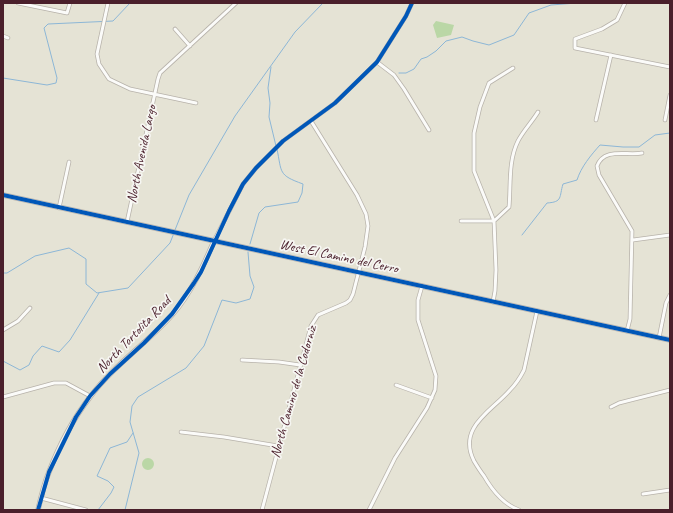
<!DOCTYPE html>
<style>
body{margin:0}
#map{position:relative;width:673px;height:513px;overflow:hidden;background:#e5e3d5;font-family:Caveat,sans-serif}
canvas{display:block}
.frame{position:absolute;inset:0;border:4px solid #4a1f2b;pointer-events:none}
</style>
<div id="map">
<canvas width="673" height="513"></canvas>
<div class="frame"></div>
</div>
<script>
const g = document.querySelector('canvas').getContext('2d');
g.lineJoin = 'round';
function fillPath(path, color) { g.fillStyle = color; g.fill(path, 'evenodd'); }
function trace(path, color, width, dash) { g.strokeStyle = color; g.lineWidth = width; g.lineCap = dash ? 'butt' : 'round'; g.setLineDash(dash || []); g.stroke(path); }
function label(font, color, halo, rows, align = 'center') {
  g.font = font + ' Caveat,sans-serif'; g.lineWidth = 3.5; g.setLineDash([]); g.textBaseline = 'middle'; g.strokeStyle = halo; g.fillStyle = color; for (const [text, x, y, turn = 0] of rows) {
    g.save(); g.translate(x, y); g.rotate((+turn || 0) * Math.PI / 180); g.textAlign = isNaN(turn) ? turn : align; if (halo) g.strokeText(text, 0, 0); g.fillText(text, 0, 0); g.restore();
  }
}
fillPath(new Path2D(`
 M436 21 454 25 451 35 437 38 433 25Z
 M142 464a6 6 0 1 1 12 0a6 6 0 1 1-12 0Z`), '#bad7a6');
trace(new Path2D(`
 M271 67 268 88 270 103 269 117 276 146
 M399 73H406L414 69 421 59 427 57 436 51 446 41 462 37 473 41 489 45 514 35 529 13 551 5 577 3
 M3 78 47 85 56 83 57 78 44 28 48 24 113 21 130 3
 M175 230 189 195 235 116 295 32 323 3
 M522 235 547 203C563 202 559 197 563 184L577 180C581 167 591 155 600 145L623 147H639L655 135 670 133
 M250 244 259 213 265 207 298 202 302 193 303 184C278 175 282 173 277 149
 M3 273H7L35 256 69 248 86 259V284L97 293 128 288 170 243 174 233
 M3 361 20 370 29 365 33 356 42 346 59 352 70 340 99 293
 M98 510 111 493 114 487 108 481 97 476 110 448 127 442 133 433
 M125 510 139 453 130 422 132 406 138 397 186 368 204 346 222 300 236 303 250 299 254 287 250 276 248 252`), '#8cb6d6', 1);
const street = new Path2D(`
 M18 3 67 13 70 3
 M108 3 97 54 99 64 109 79 130 89 196 103
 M625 3 617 20 602 29 575 39V48L670 67
 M175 29 190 46
 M3 36 8 38
 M377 62 394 75 404 89 429 130
 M596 120 611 55
 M665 120 670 95
 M59 208 69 162
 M461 221H494L509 207C511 185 508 161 518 141 523 131 532 122 538 112
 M127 222 158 79 160 73 236 3
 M633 240 670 235
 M214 241 243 184 256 168 283 141 335 103 377 62 406 16 412 3
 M493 302 495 291 496 270 494 221 474 171V133L480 107 489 83 513 68
 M3 330 18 321 30 308
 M627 331 630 319 632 231 599 175 597 166C604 147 627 156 642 153
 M659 338 666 303 670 295
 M242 360 279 362 300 365
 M396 385 432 398
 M3 397 54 383H66L90 396
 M611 407 619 403 670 390
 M181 432 224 437 278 446
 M643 494 670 490
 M41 498 86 510
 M262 510 311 326 318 315 346 303 350 300 353 294 365 247 368 226 366 214 357 195 311 121
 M369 510 395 458 427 408 435 390 436 376 418 320V300L422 286
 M519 510C503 504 492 490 484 476 480 471 477 466 474 461 457 427 492 411 510 390 516 384 520 378 524 370L537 311`);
const secondary = new Path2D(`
 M3 195 670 340
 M38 510C41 497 44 484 49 472 59 446 73 419 90 397 113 366 146 344 172 315 191 293 203 267 214 241`);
trace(street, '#b7b2aa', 4.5);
trace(secondary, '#b7b2aa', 5.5);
trace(street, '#fbfbf9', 3);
trace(secondary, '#f4f1eb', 4);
trace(new Path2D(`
 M3 195 670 340
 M38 510 49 472 76 417 90 396 110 374 144 343 172 314 194 283 201 272 229 211 243 184 256 168 283 141 335 103 377 62 406 16 412 3`), '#0057b8', 4);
label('14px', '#4a1f2b', '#f6f6f2', [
 ["North Avenida Largo",142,154,-78],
 ["West El Camino del Cerro",339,257,12],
 ["North Tortolita Road",134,335,-46],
 ["North Camino de la Codorniz",294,392,-74]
]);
</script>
